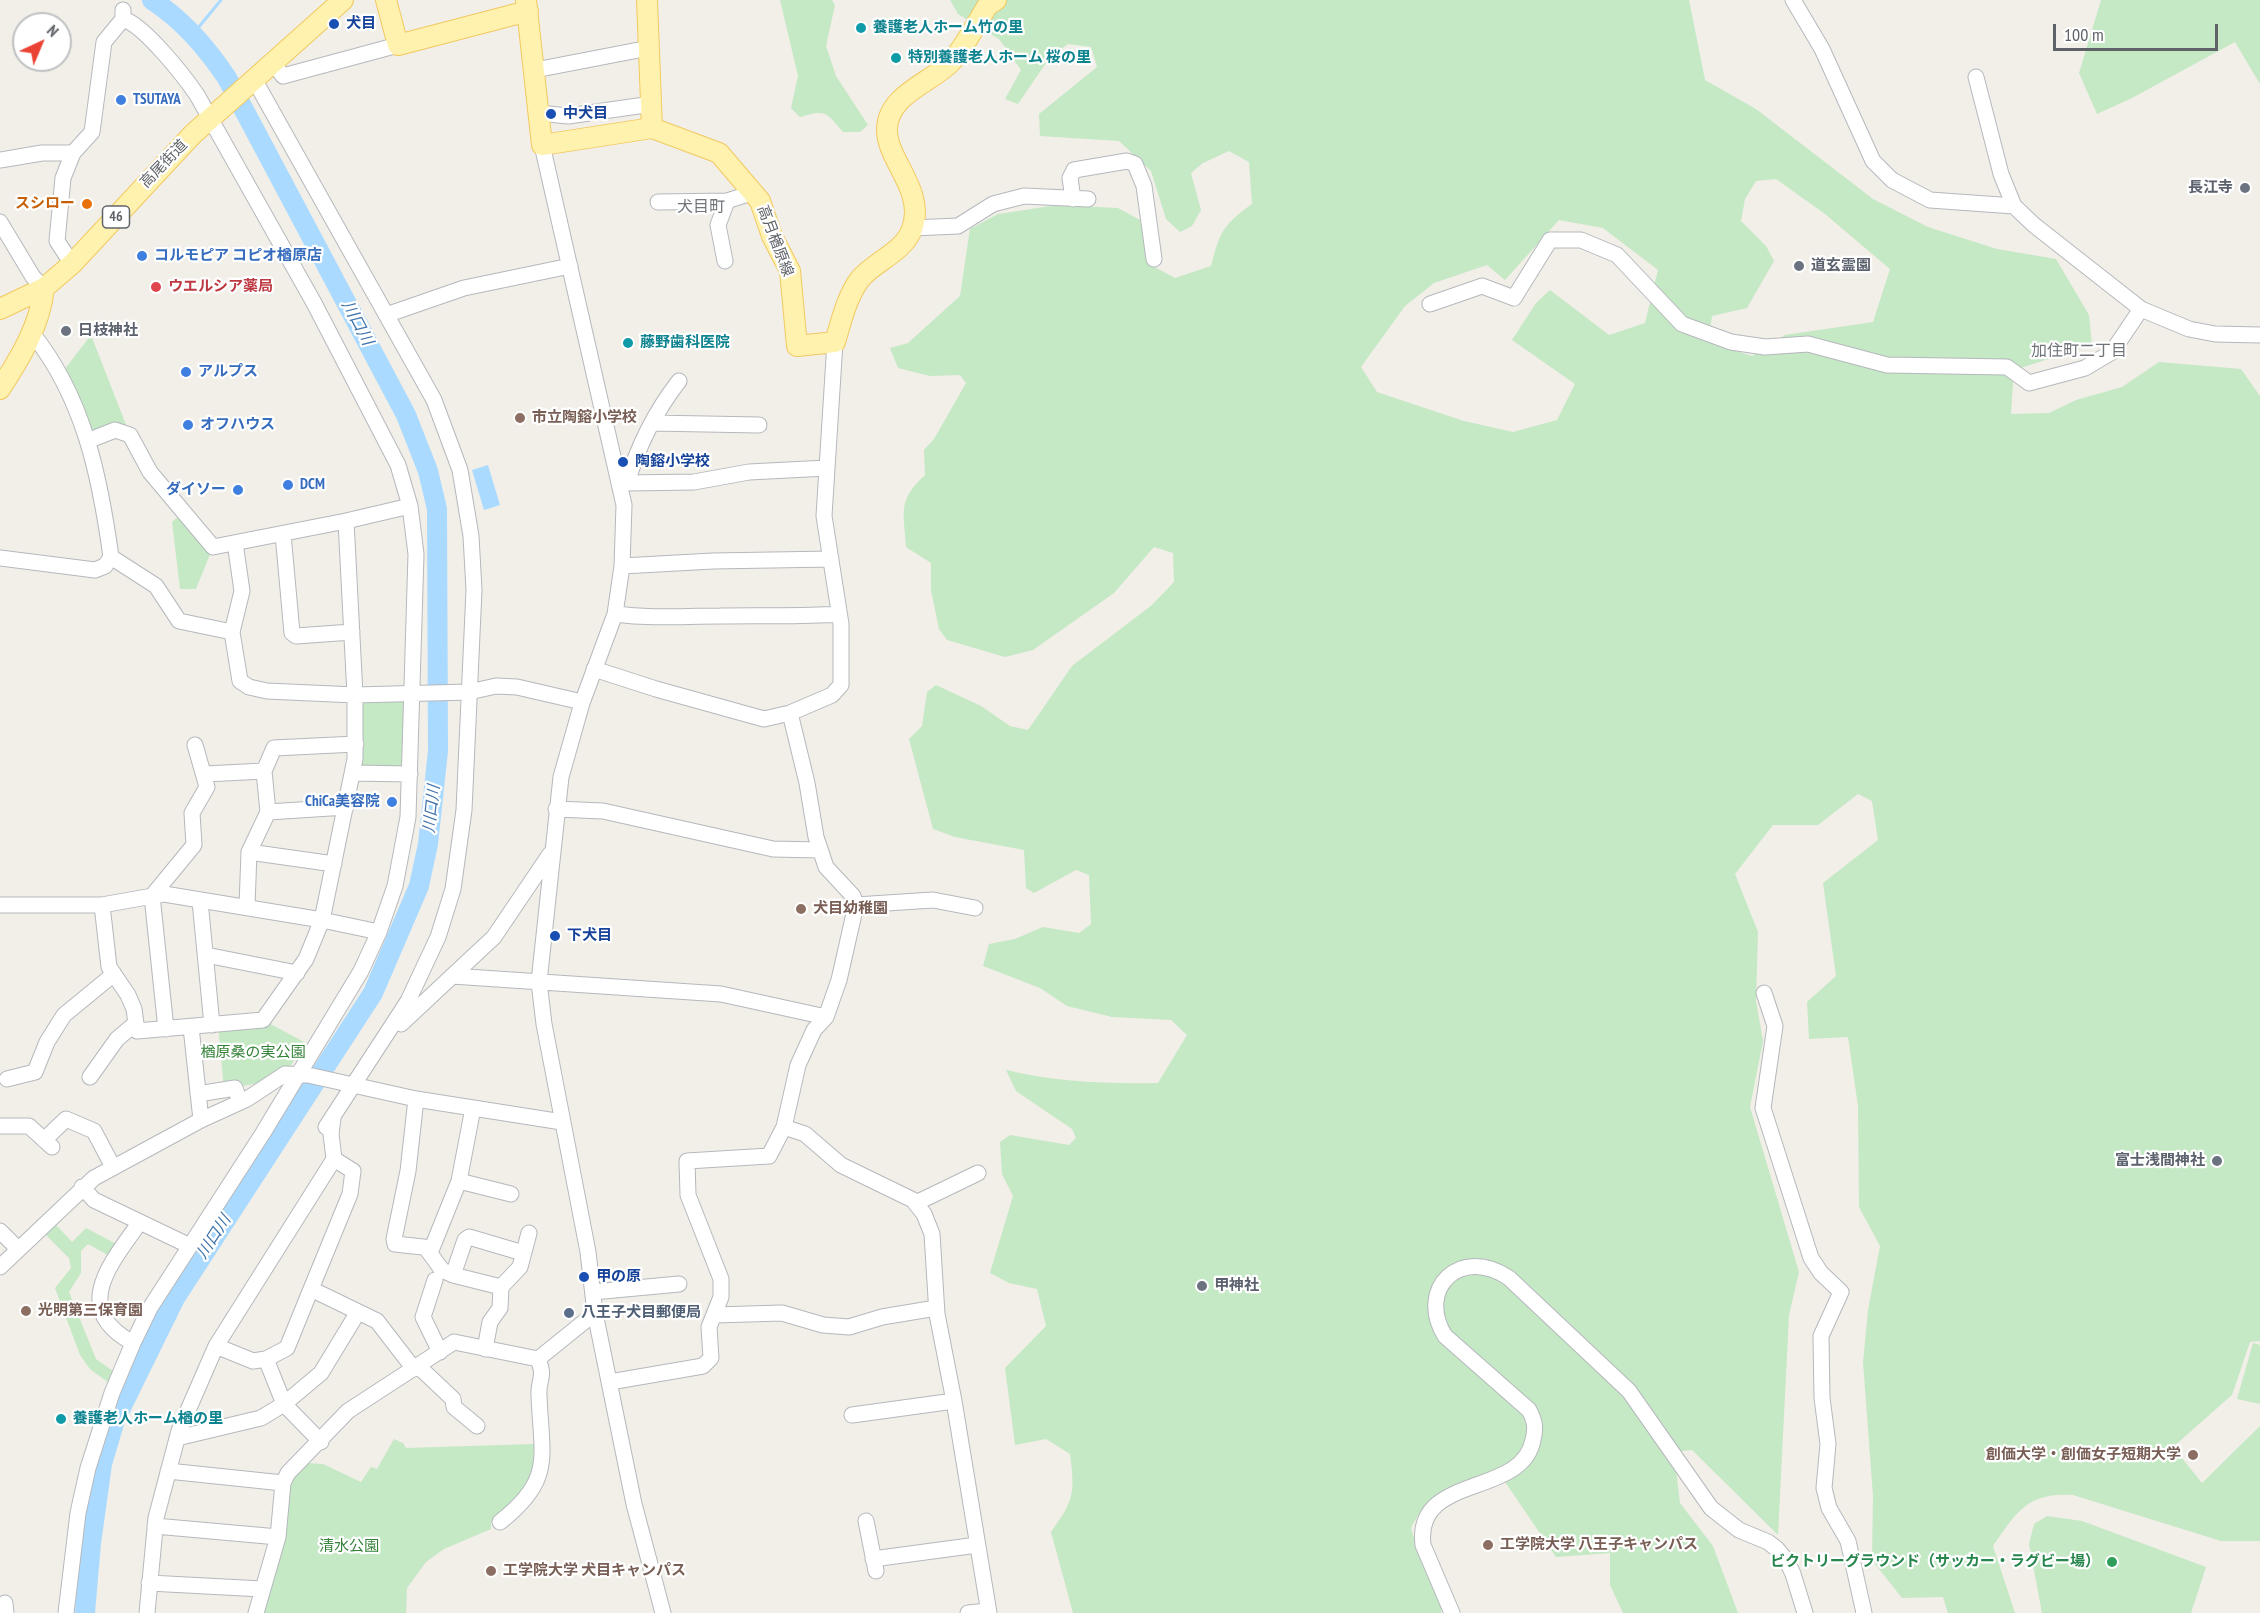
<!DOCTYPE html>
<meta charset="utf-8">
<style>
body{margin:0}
#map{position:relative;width:2260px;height:1613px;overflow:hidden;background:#f1efe8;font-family:"PT Sans Narrow",sans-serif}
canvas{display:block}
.north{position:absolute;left:12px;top:12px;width:60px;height:60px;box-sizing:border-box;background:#fff;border:2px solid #bfc1c3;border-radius:50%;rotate:44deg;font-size:16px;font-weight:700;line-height:24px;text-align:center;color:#5f6368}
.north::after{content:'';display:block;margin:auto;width:21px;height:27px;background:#ea4335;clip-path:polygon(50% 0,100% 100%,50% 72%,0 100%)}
.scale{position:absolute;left:2053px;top:24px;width:165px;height:27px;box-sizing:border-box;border:3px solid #5f6368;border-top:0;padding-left:8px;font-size:18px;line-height:21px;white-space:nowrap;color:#5f6368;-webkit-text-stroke:4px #fff;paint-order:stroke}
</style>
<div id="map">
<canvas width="2260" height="1613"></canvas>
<div class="north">N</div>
<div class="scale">100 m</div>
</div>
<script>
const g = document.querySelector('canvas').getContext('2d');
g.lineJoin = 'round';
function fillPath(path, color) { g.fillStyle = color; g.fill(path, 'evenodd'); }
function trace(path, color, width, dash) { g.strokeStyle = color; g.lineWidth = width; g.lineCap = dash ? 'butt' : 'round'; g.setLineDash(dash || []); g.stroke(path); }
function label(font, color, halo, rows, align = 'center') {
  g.font = font + ' "PT Sans Narrow","Noto Sans JP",sans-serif'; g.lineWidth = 4.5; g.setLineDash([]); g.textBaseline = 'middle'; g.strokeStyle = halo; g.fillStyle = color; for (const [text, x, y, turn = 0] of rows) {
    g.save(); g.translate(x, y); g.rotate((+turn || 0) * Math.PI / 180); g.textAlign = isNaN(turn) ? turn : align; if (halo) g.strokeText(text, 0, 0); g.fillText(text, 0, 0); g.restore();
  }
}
fillPath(new Path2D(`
 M780 0H832L835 5 826 46 836 76 868 125 860 132H843C826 112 826 109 800 117L791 108 798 76Z
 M950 0H1689L1705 80 1756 109 1873 199 1928 227 1997 249 2056 259 2089 315 2092 345 2014 370 2011 414 2049 413 2076 400 2122 387 2159 362 2241 369 2260 396V1341L2250 1342 2232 1395 2173 1447 2202 1483 2260 1426V1541H2221L2073 1495C2028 1492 2017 1511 1993 1546L2015 1613H1948L1943 1597 1902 1598 1872 1560 1873 1496 1863 1362 1868 1310 1880 1246 1859 1207 1858 1106 1848 1037 1809 1039 1807 1002 1836 976 1823 883 1878 840 1872 801 1858 794 1818 825H1773L1735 874 1758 932 1756 1001 1763 1041 1750 1107 1799 1272 1789 1315 1778 1535 1692 1450 1674 1452 1680 1503 1713 1546 1738 1613H1623L1610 1585V1553L1556 1557 1497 1470C1456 1484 1432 1486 1411 1528L1421 1562 1442 1602 1441 1613H1073L1051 1532C1074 1500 1075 1494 1070 1454L1046 1439 1015 1445 1005 1368 1046 1326 1037 1289 1009 1283 990 1273 1013 1196 1002 1174 1000 1142 1010 1135 1069 1145 1076 1138 1072 1129 1016 1091 1006 1070C1057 1082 1106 1084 1158 1083L1187 1035 1171 1020 1112 1017 1067 1006 1040 988 983 966 989 944 1015 939 1043 927 1079 933 1091 924 1089 875 1076 870 1034 893 1026 888 1024 850 955 837 933 829 909 739 922 726 927 692 936 685 981 706 1010 726 1028 730 1072 666 1152 605 1174 582 1173 553 1154 547 1114 593 1033 650 1005 657 947 640 939 629 931 590V563L906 547C904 511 897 501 925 475L924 450 934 439 966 383 960 375 930 376 898 368 890 348 908 343 960 296 970 229 998 214 1057 205 1118 208 1140 220 1149 264 1175 278 1211 266C1220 231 1223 225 1252 204L1249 162 1229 151 1203 163 1191 173 1201 210 1192 226 1180 232 1166 219 1151 171 1119 141 1040 136 1039 114 1097 67 1091 47 1068 44 1050 57 1018 104 1005 99 1021 70 999 39 958 14ZM1776 179 1825 214 1890 269 1873 322 1785 335 1752 356 1708 342 1712 316 1747 308 1774 261 1766 246 1741 221 1745 199 1756 181ZM1559 220 1603 228 1658 270 1645 323 1609 335 1550 290 1536 303 1512 340 1575 384 1557 420 1513 432 1464 421 1377 392 1361 367 1405 306 1434 283 1487 265 1505 280Z
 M2101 0H2260V84L2235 42 2132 98 2097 114 2079 73Z
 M91 335 130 435 90 440 61 374Z
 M184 512 213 547 196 589H180L172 522Z
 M404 694 403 773H353L355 695Z
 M263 1020 306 1043 285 1074 273 1081 224 1089 218 1025Z
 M55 1224 72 1242 86 1228 122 1247 115 1259 88 1244 81 1251V1273L69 1292 96 1359 113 1371 109 1383 90 1369 80 1355 55 1288 71 1268 69 1258 45 1234Z
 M2253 1343 2260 1345V1404L2237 1399Z
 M394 1439 403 1443 406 1448 534 1444C535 1480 524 1504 491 1522V1529L444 1549 426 1562 407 1588 406 1613H261L286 1496 294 1475 306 1463 323 1464 361 1482 371 1467 377 1469Z
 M2047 1516 2082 1521 2206 1567 2191 1613H2042L2029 1544 2034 1524Z`), '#c5e8c5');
fillPath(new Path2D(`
 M488 465 500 505 484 510 472 470Z`), '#aadaff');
trace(new Path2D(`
 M193 34 221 0`), '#aadaff', 3);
trace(new Path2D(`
 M85 1613 91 1543 102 1464 115 1420 175 1298 373 993 419 886 428 844 438 751 437 509 428 471 406 415 227 78C207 48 183 20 152 0`), '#aadaff', 20);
const minor = new Path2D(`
 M1793 0 1822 49 1873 161 1892 180 1930 200 2014 206
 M273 63 283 76 398 45
 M535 70 649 48
 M1976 77 2001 174 2014 206 2034 225 2141 309 2189 329 2215 334 2260 335
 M259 88 434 400 460 470 471 536 474 590 464 810 453 889 438 937 408 1001 326 1127
 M539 113 568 116 652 104
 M542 145 624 505 622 566 615 614 582 703 561 777 539 982 544 1024 588 1252 595 1313 634 1504 663 1613
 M0 160 42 153H73
 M1073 199 1070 178 1074 170 1127 161 1135 164 1144 186 1154 259
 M658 202 727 201 751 193
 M0 222 33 277 44 288
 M912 228 958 226 993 204 1024 196 1088 199
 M725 261 718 225 727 201
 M72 264 57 241 63 178 73 153 92 132 104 42 123 19V10
 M1430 304 1482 286 1514 298 1550 240H1581L1617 255 1682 324 1731 342 1765 347 1808 344 1887 365 2007 367 2029 383 2085 368 2112 352 2141 309
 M386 315 464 288 570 266
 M32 333C84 398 100 477 111 557L156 586 179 621 232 632 240 681 249 687 267 691 355 695 469 692 496 686 517 687 582 702
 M652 423 759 425
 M90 440 115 430 130 435 150 472 213 547 346 521
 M627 483 694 482 749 472 827 468
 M621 484 627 483C638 446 655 412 679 381
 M283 534 292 633 296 636 352 632
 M0 558 95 570 105 566 111 557
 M622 566 713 561 831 559
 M615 614C653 619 682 616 720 616 760 615 799 617 839 614
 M232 632 242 591 235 543
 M594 669 656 689 764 719 790 713 832 695 841 685V624L824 516 835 342
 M353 773 410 774
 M205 774 264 771
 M556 809 603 811 773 849 820 850
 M268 812 346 807
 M249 852 334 864
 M200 901 212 1025
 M0 905H102L164 894 322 920 379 932
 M102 905 109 967 128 995 134 1009 137 1031 263 1020 306 959 322 920 355 759V695L346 521 410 506
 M856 905 933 900 975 908
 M247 906 249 852 268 812 264 771 274 748 356 744
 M206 955 297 973
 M452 976 721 994 826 1017
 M1764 993 1775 1026 1763 1108 1811 1258 1821 1273 1841 1292 1821 1336 1822 1398 1828 1444 1824 1488 1829 1508 1848 1541 1864 1613
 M401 1024 494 937 550 854
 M191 1027 201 1120
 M166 1029 152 896 194 845 192 813 207 787 195 745
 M90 1077 117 1039 136 1023
 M7 1079 35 1072 47 1042 64 1015 114 974
 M198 1094 235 1088 240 1102
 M416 1099 408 1171 394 1239 395 1244 432 1248 459 1181 473 1108
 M0 1126H29L52 1147
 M784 1127 805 1134 841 1165 913 1200 924 1214 932 1234 937 1314 954 1401 989 1613
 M44 1140 66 1119 94 1131 113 1167
 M334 1159 353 1171 350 1194 311 1289 377 1321 414 1369
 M459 1181 511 1194
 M82 1187 94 1200 190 1246
 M916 1203 978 1173
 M0 1231 18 1249
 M426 1248 442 1270 453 1275
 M0 1267 94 1178 201 1120 247 1099 285 1074 308 1075 416 1099 562 1122
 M435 1280 423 1317 440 1352
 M501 1287 453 1275 465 1240 469 1237 523 1253
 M311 1289 287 1348 266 1359 284 1404 321 1442
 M593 1292 679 1284
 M715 1315 782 1313 823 1325 849 1327 882 1317 936 1308
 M133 1343C70 1309 111 1263 140 1222
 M216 1346 253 1361 266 1359
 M485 1349 490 1322 500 1308 501 1287 520 1267 529 1233
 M418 1366 453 1399 454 1407 477 1426
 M610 1382 703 1366 711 1358 709 1327 721 1297V1279L688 1195 687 1161 769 1156 784 1127 798 1065 814 1030 826 1017 839 980 856 905 853 896 826 867 816 837 807 783 790 713
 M852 1415 954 1401
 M177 1438 261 1418 284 1404 321 1373 358 1312
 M168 1471 283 1483
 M866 1521 876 1571
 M500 1522C555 1479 541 1456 539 1395 538 1378 546 1379 538 1359
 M155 1526 278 1537
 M873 1559 977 1545
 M149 1583 262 1589
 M5 1603 6 1613
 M66 1613 78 1513 88 1468 112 1393 133 1343 150 1308 263 1133 361 971 379 932 395 886 408 817 416 554 410 506 398 465 314 303 197 95C184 76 144 25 123 19
 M147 1613 156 1518 179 1431 216 1346 334 1159 331 1134 333 1118
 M256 1613 278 1537 283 1483 288 1473 348 1411 454 1342 538 1359 595 1313
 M968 1613 988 1611
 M1452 1613 1423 1545C1414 1473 1522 1498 1533 1440 1536 1428 1535 1421 1529 1410L1445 1336C1416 1289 1460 1245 1509 1278L1629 1391 1711 1508 1739 1530 1768 1542 1777 1549 1787 1561 1793 1574 1805 1613`);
const major = new Path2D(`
 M386 0 398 45 528 11
 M526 0 542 145 652 128 719 153 760 201 772 236 790 271 797 346 835 342C841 322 847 296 860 279 875 261 904 252 912 229 926 190 886 160 887 129 888 94 931 83 951 62 966 45 976 24 988 5L996 0
 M647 0 652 128
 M0 309 44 288 72 264 193 134 343 0
 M0 389C20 358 40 326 44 288`);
trace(minor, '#b5b8bc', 17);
trace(major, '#f2c960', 22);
trace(minor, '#fff', 15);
trace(major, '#fff2af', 20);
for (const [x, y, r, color] of [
 [334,24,6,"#1a4fb4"],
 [861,28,6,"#0f9aa8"],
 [896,58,6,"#0f9aa8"],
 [121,100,6,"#3f7fe0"],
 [551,114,6,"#1a4fb4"],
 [2245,188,6,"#6b7280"],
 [87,204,6,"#e8710a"],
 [142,256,6,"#3f7fe0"],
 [1799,266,6,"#6b7280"],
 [156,287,6,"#e0444e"],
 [66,331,6,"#6b7280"],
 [628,343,6,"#0f9aa8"],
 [186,372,6,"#3f7fe0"],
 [520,418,6,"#8d6e63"],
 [188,425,6,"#3f7fe0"],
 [623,462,6,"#1a4fb4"],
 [288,485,6,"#3f7fe0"],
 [238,490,6,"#3f7fe0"],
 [392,802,6,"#3f7fe0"],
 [801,909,6,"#8d6e63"],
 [555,936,6,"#1a4fb4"],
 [2217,1161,6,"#6b7280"],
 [584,1277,6,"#1a4fb4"],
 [1202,1286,6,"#6b7280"],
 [26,1311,6,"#8d6e63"],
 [569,1313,6,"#5c6f8a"],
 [61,1419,6,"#0f9aa8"],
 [2193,1455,6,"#8d6e63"],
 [1488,1545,6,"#8d6e63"],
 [2112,1562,6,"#2e9e5b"],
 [491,1571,6,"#8d6e63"]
]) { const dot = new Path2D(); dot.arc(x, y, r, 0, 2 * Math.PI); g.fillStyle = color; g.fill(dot); trace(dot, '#fff', 2); }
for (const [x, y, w] of [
 [116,217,27]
]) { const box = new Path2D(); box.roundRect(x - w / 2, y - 11, w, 22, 4.5); g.fillStyle = '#fff'; g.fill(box); trace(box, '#5f6368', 1.5); }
label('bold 14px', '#5f6368', null, [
 ["46",116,217]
]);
label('bold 15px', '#164399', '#fff', [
 ["犬目",346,24],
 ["中犬目",563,114],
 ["陶鎔小学校",635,462],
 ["下犬目",567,936],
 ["甲の原",596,1277]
], 'left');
label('bold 15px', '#0d838f', '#fff', [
 ["養護老人ホーム竹の里",873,28],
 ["特別養護老人ホーム 桜の里",908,58],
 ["藤野歯科医院",640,343],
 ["養護老人ホーム楢の里",73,1419]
], 'left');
label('bold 15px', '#366cbe', '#fff', [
 ["TSUTAYA",133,100],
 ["コルモピア コピオ楢原店",154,256],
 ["アルプス",198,372],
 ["オフハウス",200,425],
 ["DCM",300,485],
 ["ダイソー",226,490,"right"],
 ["ChiCa美容院",380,802,"right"]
], 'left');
label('15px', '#5f6368', '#fff', [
 ["高尾街道",164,164,-46],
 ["高月楢原線",775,241,69]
]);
label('bold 15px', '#5b616d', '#fff', [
 ["長江寺",2233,188,"right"],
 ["道玄霊園",1811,266],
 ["日枝神社",78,331],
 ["富士浅間神社",2205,1161,"right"],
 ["甲神社",1214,1286]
], 'left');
label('bold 15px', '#c56008', '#fff', [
 ["スシロー",75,204]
], 'right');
label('bold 15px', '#be3a42', '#fff', [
 ["ウエルシア薬局",168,287]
], 'left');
label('bold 15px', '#785e54', '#fff', [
 ["市立陶鎔小学校",532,418],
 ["犬目幼稚園",813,909],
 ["光明第三保育園",38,1311],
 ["創価大学・創価女子短期大学",2181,1455,"right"],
 ["工学院大学 八王子キャンパス",1500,1545],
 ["工学院大学 犬目キャンパス",503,1571]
], 'left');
label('15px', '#348238', '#fff', [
 ["楢原桑の実公園",253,1053],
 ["清水公園",349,1547]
]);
label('bold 15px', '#4e5e75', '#fff', [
 ["八王子犬目郵便局",581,1313]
], 'left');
label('bold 15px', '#27864d', '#fff', [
 ["ビクトリーグラウンド（サッカー・ラグビー場）",2100,1562]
], 'right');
label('16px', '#70757a', '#fff', [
 ["犬目町",701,207],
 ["加住町二丁目",2079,351]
]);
label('italic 16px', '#4174aa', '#fff', [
 ["川口川",357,323,62],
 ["川口川",432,809,-84],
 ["川口川",214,1237,-57]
]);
</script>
